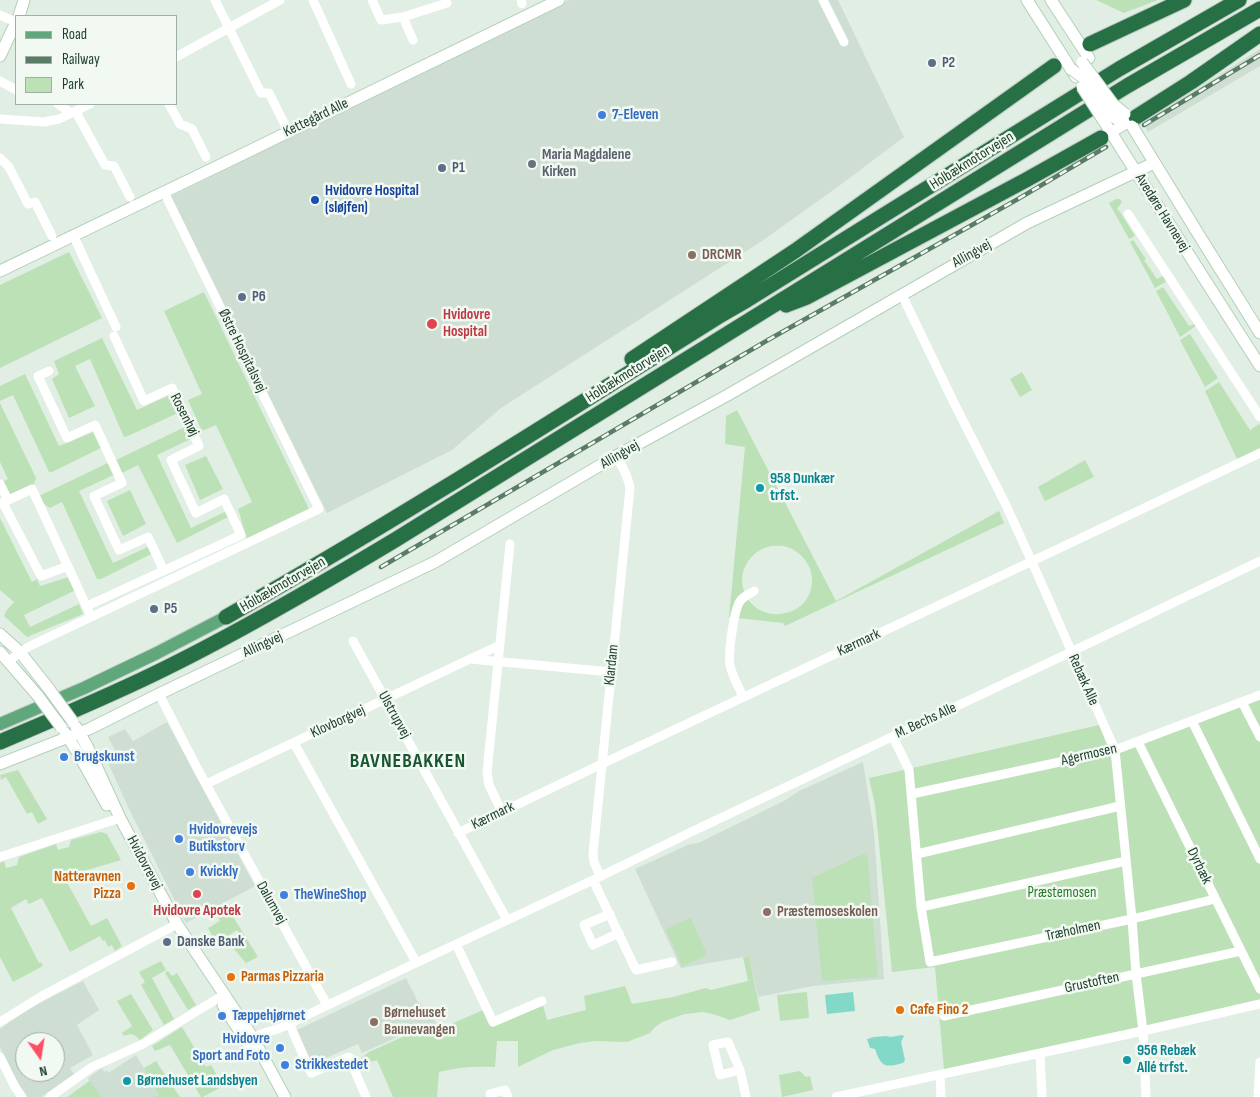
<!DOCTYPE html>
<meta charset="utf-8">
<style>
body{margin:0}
#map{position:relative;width:1260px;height:1097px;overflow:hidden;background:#e1eee3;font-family:"Sofia Sans Condensed",sans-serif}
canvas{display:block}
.legend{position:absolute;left:15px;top:15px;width:162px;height:90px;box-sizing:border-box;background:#f2f9f3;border:1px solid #9eafa3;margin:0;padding:6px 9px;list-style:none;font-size:15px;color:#1f412b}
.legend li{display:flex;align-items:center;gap:10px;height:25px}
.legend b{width:25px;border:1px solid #9eafa3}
.north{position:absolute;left:15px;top:1032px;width:50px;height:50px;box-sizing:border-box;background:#f2f9f3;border:1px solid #9eafa3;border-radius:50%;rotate:167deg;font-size:14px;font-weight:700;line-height:20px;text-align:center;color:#1f412b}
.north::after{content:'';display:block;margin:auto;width:18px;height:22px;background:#ff4e63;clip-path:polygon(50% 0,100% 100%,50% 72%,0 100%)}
</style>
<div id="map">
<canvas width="1260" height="1097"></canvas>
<ul class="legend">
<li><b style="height:6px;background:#60a87b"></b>Road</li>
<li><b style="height:6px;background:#5a7c66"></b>Railway</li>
<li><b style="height:14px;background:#bce1b7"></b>Park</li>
</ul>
<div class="north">N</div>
</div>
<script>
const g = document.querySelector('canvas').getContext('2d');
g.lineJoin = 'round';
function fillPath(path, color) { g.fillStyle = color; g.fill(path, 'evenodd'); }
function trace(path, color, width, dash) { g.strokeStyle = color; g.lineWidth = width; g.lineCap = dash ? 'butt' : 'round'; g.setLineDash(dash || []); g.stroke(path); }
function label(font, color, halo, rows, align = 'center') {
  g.font = font + ' "Sofia Sans Condensed",sans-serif'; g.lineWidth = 5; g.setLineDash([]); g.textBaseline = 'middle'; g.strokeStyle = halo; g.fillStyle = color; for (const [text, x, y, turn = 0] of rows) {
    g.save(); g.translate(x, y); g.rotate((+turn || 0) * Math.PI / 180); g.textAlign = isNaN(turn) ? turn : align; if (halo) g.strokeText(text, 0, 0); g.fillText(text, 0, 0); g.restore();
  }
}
fillPath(new Path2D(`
 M569 0H838L904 137 839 186 762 241 501 408 452 450 327 513 170 197Z
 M1260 49V66L1148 132 1143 124 1145 122Z
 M167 722 255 886 186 923 128 807 105 756 115 750 108 737 125 729 133 741Z
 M863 762 874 832 884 979 813 986 758 997 749 956 681 968 635 869 690 844 698 843 784 801 799 791Z
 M406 978 418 1002 430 1013 437 1025 415 1029 362 1053 358 1044 317 1062 319 1067 314 1069 297 1030Z
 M83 981 99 1010 77 1025 93 1055 70 1068 74 1074 41 1097H27L13 1076 0 1047V1029L28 1009ZM25 1042H55V1072H25Z
 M136 1055 160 1095 157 1097H67L89 1081 88 1078 102 1068 104 1072 107 1070 108 1073Z`), '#cfded2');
fillPath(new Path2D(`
 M1096 0H1158L1124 13Z
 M1116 199H1120L1122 202 1117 209 1121 213 1135 236 1129 239 1109 203Z
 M1133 240 1146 259 1144 260 1157 279 1163 276 1166 282 1155 288 1130 242Z
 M69 252 102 318 0 368V285Z
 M1163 287 1189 326 1194 324 1196 326 1180 337 1156 291Z
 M204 292 309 509 247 539 238 509 252 502 216 425 202 431 188 400 202 394 164 311Z
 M1190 334 1218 378 1205 387 1180 340Z
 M102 338 137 410 172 394 180 412 128 436 124 437 90 359 75 366 95 406 69 418 52 379 59 374 54 361Z
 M1022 372 1032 390 1020 397 1010 379Z
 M25 374 59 446 98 430 105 446 52 472H49L13 395 0 401V386Z
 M1219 382 1250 430 1259 424 1260 426V448L1237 459 1205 391Z
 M0 403 36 478 34 484 11 495 5 494 0 483 8 479 0 462Z
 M737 410 836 601 999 511 1004 523 785 626 783 623 729 617 745 447 725 444 726 416ZM771 546C776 546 782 545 787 547 804 552 816 571 811 589 809 598 801 608 792 611 751 627 724 577 757 552 761 549 767 547 771 546Z
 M189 425 193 438 157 455 191 528 227 511 230 518H226L177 543 138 465 122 473 116 460Z
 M206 456 223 489 200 500 185 465Z
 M1085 460 1094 477 1045 501 1038 487Z
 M112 461 118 473 79 491 113 563 152 545 155 552 101 579H97L62 502 50 508 44 504 39 496Z
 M130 490 146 524 123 536 107 501Z
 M0 518 32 582 37 579 40 586 72 576 78 589 24 615 30 627 79 604 83 614 27 637 4 616 6 611 14 602 0 590Z
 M1260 699V1000L944 1070 935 967 892 972 875 805 869 778 1099 725 1110 753Z
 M18 770 47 819 38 824 32 812 27 814 6 777 1 780 0 775Z
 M101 832 107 834 121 860 64 877 91 926 107 918 122 946 115 951 112 945 108 947 105 940 103 941 100 936 70 952 42 898 29 904 26 899 11 908 39 963 41 962 43 966 13 982 0 957V863L4 861 6 868 17 865 19 857 56 844 58 850 69 847 71 840Z
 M867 852 878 977 822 981 812 878Z
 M227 907 258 957 246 963 233 948 244 941 237 930 222 940 218 935 213 937 208 928 220 921 215 911 218 909 220 912Z
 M691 918 707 955 682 966 666 929Z
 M749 956 760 1010 730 1020 716 1015 703 1012 685 1014 662 1022 654 1028 650 1033 627 1042 595 1041 580 1043 553 1050 518 1067V1041H497L495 1067C474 1066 459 1067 439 1072L437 1097H393L377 1060 363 1064 361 1058 369 1052 409 1034 416 1032 440 1029 483 1010 491 1024 542 1001 547 1020 586 1010 584 996 625 986 632 1004 673 997 706 988 711 990 748 981 743 957Z
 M161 961 166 970 152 978 174 1019 164 1025 141 985 145 982 139 972Z
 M168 971 172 976 177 973 196 1005 188 1010 165 973Z
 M807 992 809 1018 780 1021 777 995Z
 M131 994 153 1030 140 1040C134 1034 132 1033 124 1036L122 1033 132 1026 117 1001Z
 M182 1027 206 1067 211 1065 223 1086 203 1097H201L170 1045 155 1051 152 1046Z
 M156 1061 180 1097H156L159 1095 144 1068Z
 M800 1071 806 1077 810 1076 813 1090 782 1097 779 1075Z
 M90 1081 101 1097H68Z`), '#bce1b7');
fillPath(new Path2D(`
 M853 992 855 1011 827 1014 825 995Z
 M902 1035 904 1036 901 1042 905 1060 903 1063C885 1068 881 1067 875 1049L870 1048 867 1039 874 1037 886 1036 891 1037Z`), '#83d9c7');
const secondary = new Path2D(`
 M1027 0 1076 77
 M1051 0 1089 58
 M19 16 24 0
 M0 56 16 22
 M1101 138 1136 117
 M1140 139 1202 240 1260 333
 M1122 150 1260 366
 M0 271 239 156 559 0
 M0 634 20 652 49 689
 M0 652 38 696
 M76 727 88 748 120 818 177 924 242 1021 253 1038 285 1097
 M65 733 78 753 107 805
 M0 764 89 729 159 694 435 562 616 456 726 396 1027 223 1154 163
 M223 1005 249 1046`);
const primary = new Path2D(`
 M0 724 84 688 157 653 226 617`);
const highway = new Path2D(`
 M1090 44 1184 0
 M1136 117 1191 82 1260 34
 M786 305 807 297 1026 180 1101 138
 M632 359 795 251 1054 66
 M226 617C394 522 557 418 721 315L747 300 1119 69 1239 0
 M0 742C56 718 112 695 166 668 245 629 320 585 395 540L1127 86 1260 9`);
trace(secondary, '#b3cfba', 13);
trace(primary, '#c0cac4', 14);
trace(highway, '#c0cac4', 17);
trace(new Path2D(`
 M215 0 261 93H269L284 123
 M313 0 351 84
 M372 0 381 20 403 17 447 3
 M521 0 522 4
 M823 0 844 42
 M0 15 16 22
 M403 17 413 40
 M176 57 280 0
 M0 81 16 90
 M58 104 71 113
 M169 104 180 124 192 129 206 157
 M76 112 105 165 114 166 130 197
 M0 119 44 122 59 119 90 104
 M0 158 9 167 28 204 35 202 52 236
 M1128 214 1260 417
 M73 235 116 327
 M902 295 955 405 1005 503 1032 562 1115 750 1132 919 1136 974 1143 1031 1146 1097
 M49 371 38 376 67 438 95 425 122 483 94 496 119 550 148 537 164 571
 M0 484 8 500
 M3 503 41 576 68 566
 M0 504 32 489 89 612
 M87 606 241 535 224 499 196 513 171 460 199 446 172 388 144 401 114 336
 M353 641 507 920
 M470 659 500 645
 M8 662 20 652 30 646 319 509 164 192
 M159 694 196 766 327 1005
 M743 697C739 687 732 676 730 665 728 654 734 607 741 600 744 596 750 594 754 591
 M1242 702 1260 737
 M1192 721 1260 859
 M893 737 909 770 921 907 930 962 1132 919 1215 899
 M1138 742 1260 989
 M294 743 416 962
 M206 784 470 659 612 672
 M912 794 1115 750 1260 695
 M502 812 489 785 487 772 510 544
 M458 833 608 761 1041 557 1260 453
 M917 854 1120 806
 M0 857 120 818
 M600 876 594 862 593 854 630 488C628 476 623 467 616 456
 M593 880 636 970 672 962
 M921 907 1126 861
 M610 914 584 925 593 945 619 933
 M456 944 493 1022 542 1001
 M944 1016 1241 951
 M0 1022 42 996 177 924
 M289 1023 311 1073 349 1057 366 1097
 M250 1042C256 1034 267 1032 278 1029L403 969 593 880 689 833 1071 652 1260 561
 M1040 1053 1042 1097
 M0 1057 15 1087 22 1097
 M740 1070 720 1075 713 1045 728 1042 740 1070 746 1097
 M940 1075 941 1097
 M50 1097 92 1067 143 1044 225 994
 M491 1097 490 1094 505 1090 508 1097
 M836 1097 1143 1031 1260 1004
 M1258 1097 1260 1062`), '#fff', 9);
trace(secondary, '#fff', 11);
trace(primary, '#60a87b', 12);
trace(highway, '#277046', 15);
const rail = new Path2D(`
 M1144 125 1260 55
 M381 567 768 340 1018 199 1106 147`);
trace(rail, '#5a7c66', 4.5);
trace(rail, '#f2f9f3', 2.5, [8]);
const secondaryBridge = new Path2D(`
 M1082 62 1113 104 1125 114
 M1071 69 1089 82 1110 114 1118 120
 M1082 87 1107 126
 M1132 126 1140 139
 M1114 137 1122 150
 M49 689 73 722
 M38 696 61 727`);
trace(secondaryBridge, '#b3cfba', 13, []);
trace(secondaryBridge, '#fff', 11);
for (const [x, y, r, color] of [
 [932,63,5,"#5c6f8a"],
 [602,115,5,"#3f7fe0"],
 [532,164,5,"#6b7280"],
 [442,168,5,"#5c6f8a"],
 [315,200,5,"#1a4fb4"],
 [692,255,5,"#8d6e63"],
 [242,297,5,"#5c6f8a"],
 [432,324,6,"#e0444e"],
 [760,488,5,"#0f9aa8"],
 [154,609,5,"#5c6f8a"],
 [64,757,5,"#3f7fe0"],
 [179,839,5,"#3f7fe0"],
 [190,872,5,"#3f7fe0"],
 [131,886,5,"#e8710a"],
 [197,894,5,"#e0444e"],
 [284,895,5,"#3f7fe0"],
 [767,912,5,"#8d6e63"],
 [167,942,5,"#5c6f8a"],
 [231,977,5,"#e8710a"],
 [900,1010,5,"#e8710a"],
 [222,1016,5,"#3f7fe0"],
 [374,1022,5,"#8d6e63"],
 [280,1048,5,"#3f7fe0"],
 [1127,1060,5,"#0f9aa8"],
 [285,1065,5,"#3f7fe0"],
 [127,1081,5,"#0f9aa8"]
]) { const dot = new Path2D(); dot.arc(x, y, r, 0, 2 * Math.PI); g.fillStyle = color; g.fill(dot); trace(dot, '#f2f9f3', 2); }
label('bold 15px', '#4e5e75', '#f2f9f3', [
 ["P2",942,63],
 ["P1",452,168],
 ["P6",252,297],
 ["P5",164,609],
 ["Danske Bank",177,942]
], 'left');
label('bold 15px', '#366cbe', '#f2f9f3', [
 ["7-Eleven",612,115],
 ["Brugskunst",74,757],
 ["Hvidovrevejs",189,830],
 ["Butikstorv",189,847],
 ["Kvickly",200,872],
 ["TheWineShop",294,895],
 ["Tæppehjørnet",232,1016],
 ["Hvidovre",270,1039,"right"],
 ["Sport and Foto",270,1056,"right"],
 ["Strikkestedet",295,1065]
], 'left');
label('15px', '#1f412b', '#f2f9f3', [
 ["Kettegård Alle",316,118,-26],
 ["Holbækmotorvejen",972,161,-32],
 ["Avedøre Havnevej",1162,213,58],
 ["Allingvej",972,254,-29],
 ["Østre Hospitalsvej",242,351,64],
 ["Holbækmotorvejen",628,374,-32],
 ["Rosenhøj",184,415,63],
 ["Allingvej",620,455,-30],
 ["Holbækmotorvejen",283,585,-30],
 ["Kærmark",859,643,-25],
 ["Allingvej",263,645,-25],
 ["Klardam",612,665,-84],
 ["Rebæk Alle",1083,680,66],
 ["Ulstrupvej",394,715,61],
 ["M. Bechs Alle",926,721,-25],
 ["Klovborgvej",338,722,-25],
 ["Agermosen",1089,755,-13],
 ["Kærmark",493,816,-26],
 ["Hvidovrevej",144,863,62],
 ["Dyrbæk",1199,866,64],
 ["Dalumvej",271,903,61],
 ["Træholmen",1073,931,-12],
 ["Grustoften",1092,983,-12]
]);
label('bold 15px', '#5b616d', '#f2f9f3', [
 ["Maria Magdalene",542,155],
 ["Kirken",542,172]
], 'left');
label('bold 15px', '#164399', '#f2f9f3', [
 ["Hvidovre Hospital",325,191],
 ["(sløjfen)",325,208]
], 'left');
label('bold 15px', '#785e54', '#f2f9f3', [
 ["DRCMR",702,255],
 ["Præstemoseskolen",777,912],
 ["Børnehuset",384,1013],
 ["Baunevangen",384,1030]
], 'left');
label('bold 15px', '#be3a42', '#f2f9f3', [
 ["Hvidovre",443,315],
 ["Hospital",443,332],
 ["Hvidovre Apotek",197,911,"center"]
], 'left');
label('bold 15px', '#0d838f', '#f2f9f3', [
 ["958 Dunkær",770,479],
 ["trfst.",770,496],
 ["956 Rebæk",1137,1051],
 ["Allé trfst.",1137,1068],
 ["Børnehuset Landsbyen",137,1081]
], 'left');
label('bold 15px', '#c56008', '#f2f9f3', [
 ["Natteravnen",121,877,"right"],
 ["Pizza",121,894,"right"],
 ["Parmas Pizzaria",241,977],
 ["Cafe Fino 2",910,1010]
], 'left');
label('15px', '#247c26', '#f2f9f3', [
 ["Præstemosen",1062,893]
]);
g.letterSpacing = '1px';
label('bold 20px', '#185530', '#f2f9f3', [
 ["BAVNEBAKKEN",408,762]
]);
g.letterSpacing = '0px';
</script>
